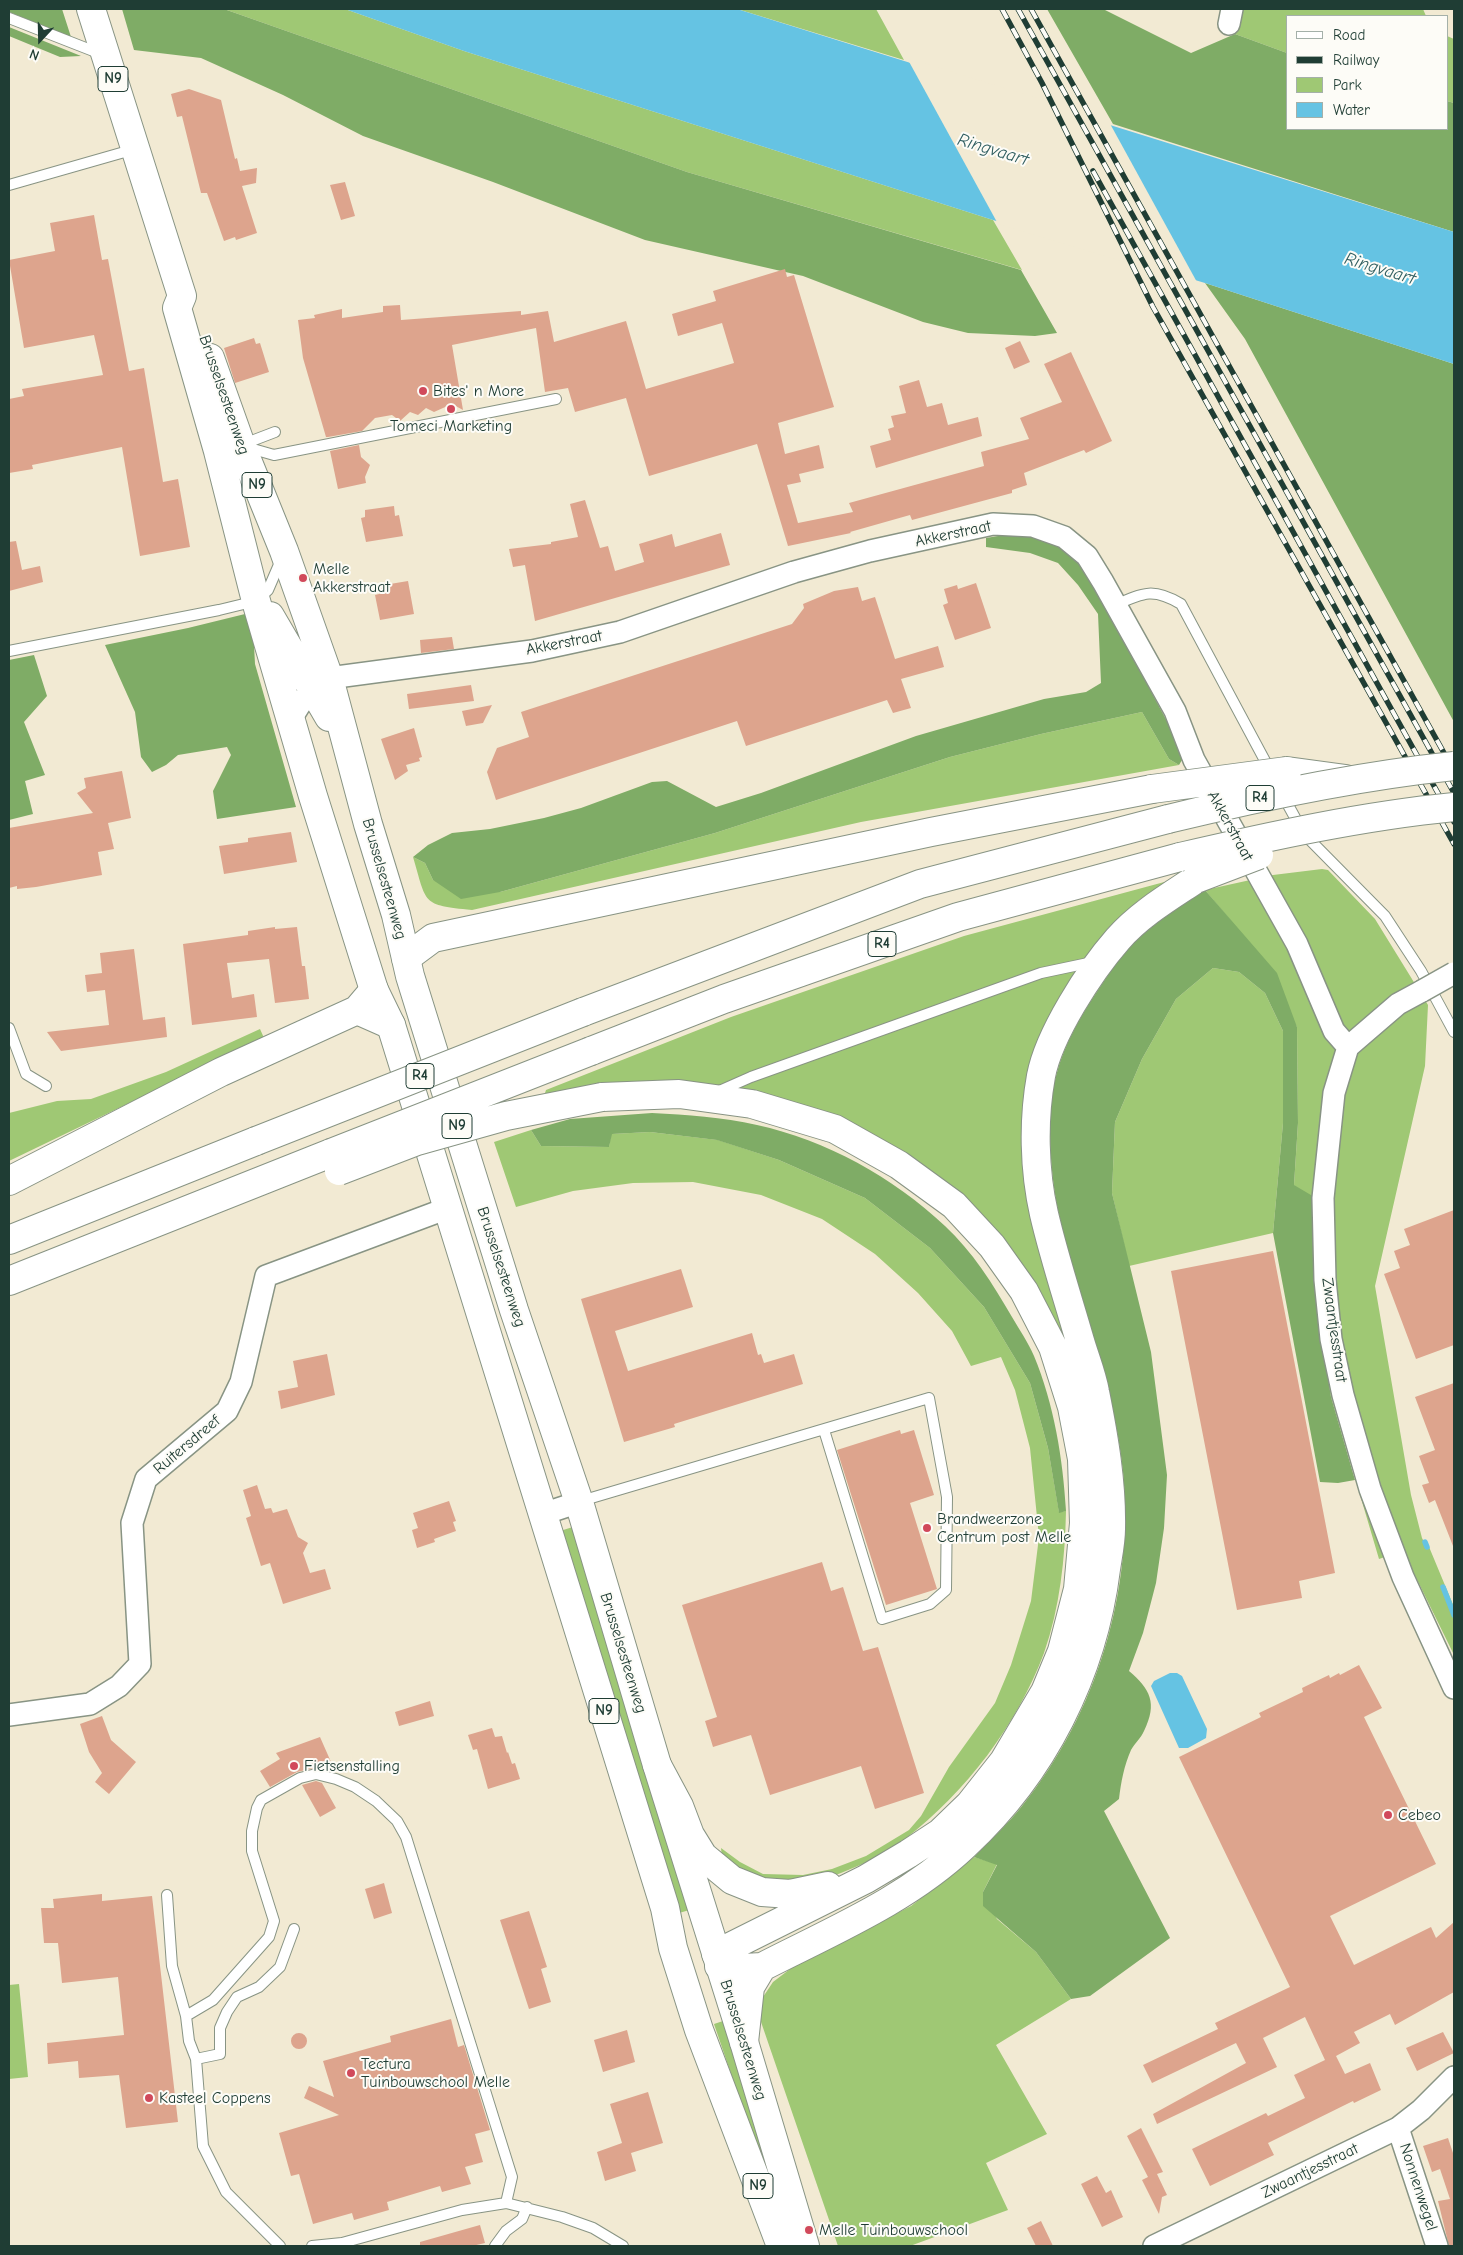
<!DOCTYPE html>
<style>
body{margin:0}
#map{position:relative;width:1463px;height:2255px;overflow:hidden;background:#f2ead3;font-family:"Comic Neue",sans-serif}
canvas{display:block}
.frame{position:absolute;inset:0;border:10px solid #1f3d34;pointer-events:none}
.legend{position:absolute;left:1286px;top:15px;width:162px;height:115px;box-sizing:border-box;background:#fdfcf7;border:1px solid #a4b0a9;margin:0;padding:6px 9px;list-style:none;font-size:15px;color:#1f3d34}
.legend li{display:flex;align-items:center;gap:10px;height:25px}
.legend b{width:25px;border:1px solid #a4b0a9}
.north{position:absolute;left:15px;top:15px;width:50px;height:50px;-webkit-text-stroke:4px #fdfcf7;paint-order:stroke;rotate:201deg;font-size:14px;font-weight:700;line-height:20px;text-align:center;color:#1f3d34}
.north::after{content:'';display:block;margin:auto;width:18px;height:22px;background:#1f3d34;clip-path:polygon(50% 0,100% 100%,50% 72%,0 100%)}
</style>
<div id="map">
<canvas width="1463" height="2255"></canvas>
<div class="frame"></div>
<ul class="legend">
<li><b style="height:6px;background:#fff"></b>Road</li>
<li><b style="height:6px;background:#1f3d34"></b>Railway</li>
<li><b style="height:14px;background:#9fc874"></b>Park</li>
<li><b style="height:14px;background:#65c3e3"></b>Water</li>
</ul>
<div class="north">N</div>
</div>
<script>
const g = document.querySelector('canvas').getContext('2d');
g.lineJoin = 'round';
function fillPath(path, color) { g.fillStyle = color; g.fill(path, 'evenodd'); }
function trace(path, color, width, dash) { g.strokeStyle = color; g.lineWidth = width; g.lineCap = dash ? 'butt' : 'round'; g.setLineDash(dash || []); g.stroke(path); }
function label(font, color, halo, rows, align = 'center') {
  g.font = font + ' "Comic Neue",sans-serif'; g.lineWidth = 4; g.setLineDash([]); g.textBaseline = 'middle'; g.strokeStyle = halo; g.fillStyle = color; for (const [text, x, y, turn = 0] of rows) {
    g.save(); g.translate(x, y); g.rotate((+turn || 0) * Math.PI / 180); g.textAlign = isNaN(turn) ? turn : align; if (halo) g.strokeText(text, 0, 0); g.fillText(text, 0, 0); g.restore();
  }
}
fillPath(new Path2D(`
 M224 9H345L464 51 993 220 1022 270 687 172Z
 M737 9H876L904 60Z
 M1238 9H1423L1426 16H1287V53L1235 34Z
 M1447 36 1454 39V103L1447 101Z
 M1142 712 1169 759 1179 765 861 822 472 910C421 905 427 904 413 857L425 863 433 880 500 892 715 833 950 757 1041 734Z
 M1322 869 1328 870 1375 919 1428 1005 1425 1066 1375 1286 1411 1495 1422 1538 1424 1542H1427L1454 1607V1655L1403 1551 1379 1559 1331 1397 1294 1185 1298 1123 1297 1027 1231 921 1205 890 1273 875Z
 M1168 881 1139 900 1108 928 1091 952 1061 994 1036 1044 1027 1072 1023 1163 1030 1214 1081 1392 1000 1240 754 1094 543 1099 546 1090 731 1017 964 936Z
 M1213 968 1239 972 1265 993 1283 1031V1123L1273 1233 1129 1266 1112 1193 1115 1122 1142 1059 1176 999Z
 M260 1029 264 1038 9 1161V1113L57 1101 91 1099 166 1072Z
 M531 1130 541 1146 609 1147 611 1134 650 1132 718 1140 779 1160 865 1198 930 1248 984 1307 1030 1383 1048 1448 1059 1512 1066 1511C1065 1559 1060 1607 1044 1653 1017 1725 966 1792 905 1839 887 1854 863 1864 841 1873 811 1885 778 1891 746 1877 738 1873 729 1864 722 1858L721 1848 740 1862 763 1874 803 1875 832 1869 866 1856 909 1830 921 1816 949 1767 995 1703 1011 1665 1031 1601 1039 1537 1030 1448 1015 1390 1001 1357 971 1366 952 1331 918 1293 875 1254 822 1219 761 1195 693 1182 633 1183 573 1191 516 1207 494 1142Z
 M576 1526 693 1909 679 1913 560 1531Z
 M974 1857 997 1864 983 1892 997 1919 1036 1952 1071 1999 996 2045 1047 2134 986 2163 1008 2210 910 2246H838L760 2019 761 2000 773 1982 794 1966 911 1906Z
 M19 1984 28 2077 9 2079V1985Z
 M729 2019 770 2146 784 2246 754 2141 714 2024Z`), '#9fc874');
fillPath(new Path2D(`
 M9 9H62L71 37 9 12Z
 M122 9H224L687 172 1021 270 1057 333 1035 336 968 333 923 322 803 276 645 240 493 182 363 136 283 95 201 58 134 50Z
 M1047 9H1103L1191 53 1235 34 1287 53V129H1447V101L1454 103V232L1113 124Z
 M9 27 81 56 60 57 9 36Z
 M1205 283 1454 364V722L1245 339Z
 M1004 535H1040L1062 546 1082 562 1185 755 1179 765 1169 759 1142 712 1041 734 950 757 715 833 500 892 461 899 433 880 425 863 413 857 428 845 452 833 490 829 544 818 581 808 652 782 667 781 716 807 761 793 916 736 1044 699 1086 692 1101 683 1098 614 1078 585 1058 563 1030 553 986 547V538Z
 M245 614 254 645 255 664 296 807 217 819 213 791 231 755 227 747 178 755 166 765 152 772 141 757 135 712 105 645 188 628Z
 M34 655 47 696 24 722 45 775 25 781 33 814 9 820V660Z
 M1205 890 1277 973 1297 1027 1298 1123 1294 1185 1316 1198 1322 1339 1331 1397 1355 1480 1338 1483 1320 1482 1273 1233 1283 1123V1031L1265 993 1239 972 1213 968 1176 999 1142 1059 1115 1122 1112 1193 1151 1352 1167 1475 1164 1528 1156 1583 1143 1633 1129 1671C1150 1689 1158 1703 1144 1731 1141 1738 1135 1743 1131 1750 1124 1766 1121 1782 1119 1799L1104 1811 1170 1938 1090 1996 1071 1999 1036 1952 983 1906V1892L997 1865 974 1857C990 1840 1008 1824 1022 1806 1097 1713 1134 1590 1123 1472 1114 1381 1077 1298 1058 1210 1050 1172 1046 1113 1056 1076 1064 1043 1083 1012 1102 984 1111 971 1120 957 1131 945 1153 924 1179 907 1205 890Z
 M652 1113C687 1115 722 1117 757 1125 826 1140 893 1177 945 1226 972 1251 993 1284 1012 1317 1019 1329 1028 1342 1034 1356 1054 1404 1063 1459 1066 1511L1059 1513 1048 1448 1030 1383 984 1307 930 1248 865 1198 779 1160 717 1140 650 1132 612 1134 609 1147 541 1146 531 1130 570 1119Z`), '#7fac66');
fillPath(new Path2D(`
 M345 9H737L1454 232V364L1205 283 993 220 464 51Z
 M1170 1673H1177L1182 1676 1207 1729 1206 1738 1188 1748H1179L1151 1686 1154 1681Z`), '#65c3e3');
fillPath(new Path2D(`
 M907 58 1108 120 1198 284 998 224Z`), '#f2ead3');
trace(new Path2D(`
 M1425 1542 1427 1547
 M1443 1587 1454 1615`), '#65c3e3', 5.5);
fillPath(new Path2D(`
 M189 89 221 100 235 159 237 158 240 171 257 168 256 183 242 186 257 233 236 240 235 237 224 241 207 193H201L182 116 177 117 171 94Z
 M345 182 355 216 341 220 330 185Z
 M94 215 102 260 108 259 129 371 144 368 163 482 178 479 190 547 140 556 122 447 32 465 33 469 9 473V399L24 396 22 389 103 375 94 335 24 348 9 260 55 251 50 223Z
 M785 269 787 277 794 275 834 407 778 423 785 454 819 445 824 468 799 474 801 482 787 485 798 523 853 512 849 503 984 466 981 452 1029 439 1020 418 1062 402 1044 364 1071 352 1112 441 1086 453 1084 450 1024 473 1027 485 1012 490V493L912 520 910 515 850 532 851 533 788 546 757 444 649 476 626 398 575 412 568 388 545 392 536 328 452 345 463 410 452 404 434 412 426 408 418 415 410 412 400 421 392 415 375 418 362 431 328 437H326L303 358 298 320 315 318 314 315 342 309V318L383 312V306L400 305 401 320 521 311V315L548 311 554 342 626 321 646 389 734 363 722 323 678 336 672 314 716 301 713 291Z
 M254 338 256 344 260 343 269 372 235 383 224 348Z
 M1020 341 1030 362 1014 369 1005 348Z
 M919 380 927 407 942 403 948 425 978 417 982 436 876 468 870 446 891 440 888 429 894 427 891 416 906 413 899 386Z
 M359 445 361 457 370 465 365 477 366 483 338 489 330 451Z
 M585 500 600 548 608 546 615 571 644 562 639 544 672 534 675 547 721 533 730 565 535 621 525 565 513 567 509 549 551 544V542L578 537 570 504Z
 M394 506 395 516 399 515 403 536 366 542 361 518 365 517V510Z
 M16 541 22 570 40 566 43 582 9 591V542Z
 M408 581 414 614 380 620 375 595 379 594 378 586Z
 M976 583 991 628 955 640 943 605 948 603 944 589 957 585 958 589Z
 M858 587 862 601 875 597 895 659 938 646 944 667 901 679 911 708 893 713 887 700 746 746 737 721 496 800 487 772 497 748 529 737 521 712 792 624 804 608 803 604 834 591Z
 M452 637 454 649 421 653 420 640Z
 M471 685 474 701 409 709 407 694Z
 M492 705 483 723 466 726 462 711Z
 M414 728 422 757 419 758 420 761 406 765 408 771 395 780 381 739Z
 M122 771 131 818 108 823 114 849 98 852 102 875 36 887 17 889V886L9 888V828L93 813 77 793 86 788 84 778Z
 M291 832 297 862 224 874 219 846 248 842V838Z
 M275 927V929L297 927 302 966H305L309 999 275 1003 269 959 227 963 232 998 254 994 257 1017 192 1025 183 944 248 935V931Z
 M134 949 143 1020 165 1017 167 1037 61 1051 47 1032 109 1025 105 990 87 992 85 975 102 973 100 953Z
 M1454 1210V1345L1416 1359 1384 1274 1400 1268 1394 1251 1410 1245 1404 1229Z
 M1273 1251 1335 1573 1299 1581 1302 1598 1237 1610 1171 1271Z
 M681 1269 693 1307 615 1331 628 1371 752 1333 758 1355 761 1354 764 1363 794 1354 803 1384 674 1424 675 1427 624 1442 581 1299Z
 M327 1354 335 1395 281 1409 278 1391 298 1387 293 1361Z
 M1454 1383V1546H1453L1435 1500 1429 1503 1422 1485 1429 1483 1419 1456 1435 1450 1415 1397Z
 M900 1430 901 1434 914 1430 934 1495 910 1503 937 1589 886 1605 837 1450Z
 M257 1485 265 1509 271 1508 273 1513 287 1509 298 1537 308 1543 303 1553 310 1573 325 1569 331 1589 283 1604 270 1563 261 1566 246 1518 251 1516 243 1490Z
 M449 1501 456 1521 453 1522 456 1531 434 1539 435 1542 417 1548 412 1530 418 1528 413 1513Z
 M822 1562 831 1591 843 1587 863 1651 878 1647 924 1793 875 1809 861 1766 770 1795 751 1735 713 1747 705 1721 717 1717 682 1605Z
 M1359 1665 1382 1708 1364 1717 1436 1864 1330 1916 1354 1965 1431 1927 1436 1938 1454 1922V1992L1395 2025 1390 2014 1354 2032 1360 2043 1336 2056 1345 2074 1370 2063 1381 2090 1354 2103 1353 2101 1268 2143 1274 2155 1210 2186 1192 2149 1266 2113 1268 2116 1305 2098 1294 2075 1325 2060 1305 2017 1263 2038 1277 2067 1157 2124 1153 2114 1246 2063 1236 2043 1152 2083 1143 2065 1218 2029 1215 2023 1290 1987 1179 1757 1261 1717 1259 1713 1303 1692 1302 1688 1329 1675 1330 1678 1339 1673 1340 1675Z
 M430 1701 434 1716 399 1726 395 1712Z
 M102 1716 111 1740 136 1762 109 1794 95 1782 102 1773 89 1752 80 1724Z
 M492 1728 495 1737 502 1736 507 1753 508 1752 512 1764 515 1763 520 1779 488 1789 477 1749 473 1750 468 1735Z
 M320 1737 331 1762 318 1767 297 1772 270 1787 260 1771 280 1759 276 1753Z
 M316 1781 322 1783 336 1808 320 1817 302 1785Z
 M384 1883 392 1913 374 1919 365 1889Z
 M102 1894V1901L152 1896 178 2122 126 2128 119 2075 79 2078 78 2061 48 2064 47 2043 124 2035 118 1977 62 1983 58 1943H44L41 1908H54L53 1899Z
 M529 1911 547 1967 541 1969 551 2002 529 2009 500 1920Z
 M451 2019 458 2047 464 2045 490 2130 475 2134 483 2162 465 2167 471 2184 442 2192 440 2186 387 2202 389 2210 354 2220 352 2213 313 2224 299 2174 291 2176 279 2133 339 2115 304 2098 309 2086 334 2097 323 2061 391 2042 390 2036Z
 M627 2030 635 2062 603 2072 594 2040Z
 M1443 2032 1454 2053 1417 2071 1406 2048Z
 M291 2041a8 8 0 1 1 16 0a8 8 0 1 1-16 0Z
 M648 2092 663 2143 631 2153 636 2171 605 2181 597 2152 622 2143 610 2104Z
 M1141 2128 1163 2172 1157 2174 1167 2195 1162 2197 1159 2214 1142 2180 1148 2177 1127 2136Z
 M1448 2138 1454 2156V2246H1449L1438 2201 1450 2199 1440 2169 1432 2172 1423 2146Z
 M1097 2176 1106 2193 1111 2190 1123 2217 1102 2227 1081 2184Z
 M1041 2221 1053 2246H1036L1027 2228Z
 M480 2225 485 2243 472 2246H420V2242Z`), '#dda48d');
const lane = new Path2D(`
 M9 18 101 54
 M9 185 135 149
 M241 445 275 432
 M246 447 274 455 556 399
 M1116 605C1144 592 1154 588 1181 604L1271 772
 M9 651 219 610 256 601 268 590 281 560
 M1282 794 1304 834 1385 916 1421 971 1454 1032
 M9 1028 26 1074 46 1086
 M717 1092 751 1077 1041 973 1093 962
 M581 1501 929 1398 947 1497 946 1590 930 1604 882 1619 824 1430
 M167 1895 172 1966 186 2016
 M196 2059 220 2054V2028L227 2012 237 1997 259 1987 280 1967 294 1929
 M280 2246 226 2192 203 2146 196 2059 189 2041 186 2016 213 2000 269 1937 274 1921 252 1851V1831L257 1808 261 1800 300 1778 316 1774 336 1779 355 1787 376 1801 397 1821 406 1837 512 2177 506 2203
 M312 2246 342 2243 462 2210 506 2203 562 2217 593 2228 623 2246
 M495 2246 506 2231 522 2219 527 2207`);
const street = new Path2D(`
 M1229 24 1232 9
 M291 720C300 702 311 687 329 678L532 651 620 632 794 572 870 551 993 524 1033 526 1064 537 1087 556 1103 582 1175 711 1194 760 1297 944 1334 1031 1348 1047
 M1422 991 1398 1004 1348 1047 1334 1093 1323 1198 1325 1280 1331 1339 1343 1395 1370 1489 1403 1577 1454 1688
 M543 1514 579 1502
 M9 1715 90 1704 119 1686 140 1664 132 1523 146 1479 227 1411 241 1382 266 1276 448 1208
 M1398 2128 1437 2246
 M1154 2246 1398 2128 1421 2110 1454 2077`);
const primary = new Path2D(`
 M91 9 182 296 177 308 218 451 256 601 313 796 374 990 391 1025 665 1908 673 1948 699 2030 781 2246
 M210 358 241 445 284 551 329 678 368 824 396 915 410 976 514 1310 579 1502 657 1765 744 2042 805 2246
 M270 616 329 717`);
const highway = new Path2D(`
 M1287 771 1346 779
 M406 958 433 938 931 832 1152 789
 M357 1010 391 1025
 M583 1012 920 884 1168 819
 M591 1051 724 999 958 917 1180 857
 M602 1097 679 1094 752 1104 835 1129 899 1165 954 1205 992 1246 1024 1291 1053 1347 1072 1407 1082 1459 1084 1523 1078 1589 1062 1651 1045 1692 1004 1761 970 1804 940 1833 908 1854 866 1879 716 1954
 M9 1181 221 1072 357 1010 374 990
 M9 1240 256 1141
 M9 1281 331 1153
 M657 1765 679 1806 690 1835 703 1856 732 1880 762 1892 790 1894 828 1886
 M719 1966 744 1968 762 1967C832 1931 907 1900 965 1845 1043 1773 1093 1674 1106 1569 1108 1556 1111 1542 1111 1529 1112 1483 1104 1437 1095 1392 1092 1375 1085 1358 1080 1341 1068 1299 1054 1257 1044 1214 1034 1170 1033 1120 1041 1076 1049 1034 1090 971 1118 939 1140 914 1169 897 1196 879
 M744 2042 750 1987 762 1967`);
trace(lane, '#889484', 12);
trace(street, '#889484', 24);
trace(primary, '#889484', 30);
trace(highway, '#889484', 30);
trace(lane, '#fff', 10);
trace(street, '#fff', 21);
trace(primary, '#fff', 28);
trace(highway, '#fff', 28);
const rail = new Path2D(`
 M1002 9 1042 83 1153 307 1454 844
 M1018 9 1454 793
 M1031 9 1454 771
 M1093 171 1454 822`);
trace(rail, '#1f3d34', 5.5);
trace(rail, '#fdfcf7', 4, [11]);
const streetBridge = new Path2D(`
 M1422 991 1454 973`);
const highwayBridge = new Path2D(`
 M1152 789 1287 771
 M1168 819C1262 796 1357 776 1454 766
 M1180 857C1271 836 1362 816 1454 807
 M1196 879 1259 855
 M256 1141 583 1012
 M331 1153 591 1051
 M339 1171 417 1141 506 1116 602 1097`);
trace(streetBridge, '#889484', 24, []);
trace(highwayBridge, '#889484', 30, []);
trace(streetBridge, '#fff', 21);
trace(highwayBridge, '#fff', 28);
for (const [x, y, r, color] of [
 [423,391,5,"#d1495b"],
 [451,409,5,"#d1495b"],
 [303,578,5,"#d1495b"],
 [927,1528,5,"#d1495b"],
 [294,1766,5,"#d1495b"],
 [1388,1815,5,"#d1495b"],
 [351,2073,5,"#d1495b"],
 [149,2098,5,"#d1495b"],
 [809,2230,5,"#d1495b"]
]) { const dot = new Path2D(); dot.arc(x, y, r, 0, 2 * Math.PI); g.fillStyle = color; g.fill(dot); trace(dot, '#fdfcf7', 2); }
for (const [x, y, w] of [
 [113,79,30],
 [257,485,30],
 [1260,798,28],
 [882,944,28],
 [420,1076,28],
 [457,1126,30],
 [604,1711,30],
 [758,2186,30]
]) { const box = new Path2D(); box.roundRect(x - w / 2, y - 12.5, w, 25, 4); g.fillStyle = '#fdfcf7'; g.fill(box); trace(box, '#1f3d34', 1); }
label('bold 15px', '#1f3d34', null, [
 ["N9",113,79],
 ["N9",257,485],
 ["R4",1260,798],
 ["R4",882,944],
 ["R4",420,1076],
 ["N9",457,1126],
 ["N9",604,1711],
 ["N9",758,2186]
]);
label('16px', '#1f3d34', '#fdfcf7', [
 ["Bites' n More",433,391],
 ["Tomeci Marketing",451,426,"center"],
 ["Melle",313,569],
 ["Akkerstraat",313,587],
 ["Brandweerzone",937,1519],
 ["Centrum post Melle",937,1537],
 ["Fietsenstalling",304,1766],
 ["Cebeo",1398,1815],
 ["Tectura",361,2064],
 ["Tuinbouwschool Melle",361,2082],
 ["Kasteel Coppens",159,2098],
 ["Melle Tuinbouwschool",819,2230]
], 'left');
label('16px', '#1f3d34', '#fdfcf7', [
 ["Brusselsesteenweg",224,395,71],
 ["Akkerstraat",953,534,-12],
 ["Akkerstraat",564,643,-11],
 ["Akkerstraat",1230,826,61],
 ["Brusselsesteenweg",384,879,74],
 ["Brusselsesteenweg",501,1267,72],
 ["Zwaantjesstraat",1334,1330,82],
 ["Ruitersdreef",187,1445,-40],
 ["Brusselsesteenweg",623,1653,73],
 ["Brusselsesteenweg",743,2040,73],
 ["Zwaantjesstraat",1310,2171,-26],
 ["Nonnenwegel",1418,2187,72]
]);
label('italic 18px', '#305e60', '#fdfcf7', [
 ["Ringvaart",993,150,17],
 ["Ringvaart",1380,269,17]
]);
</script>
